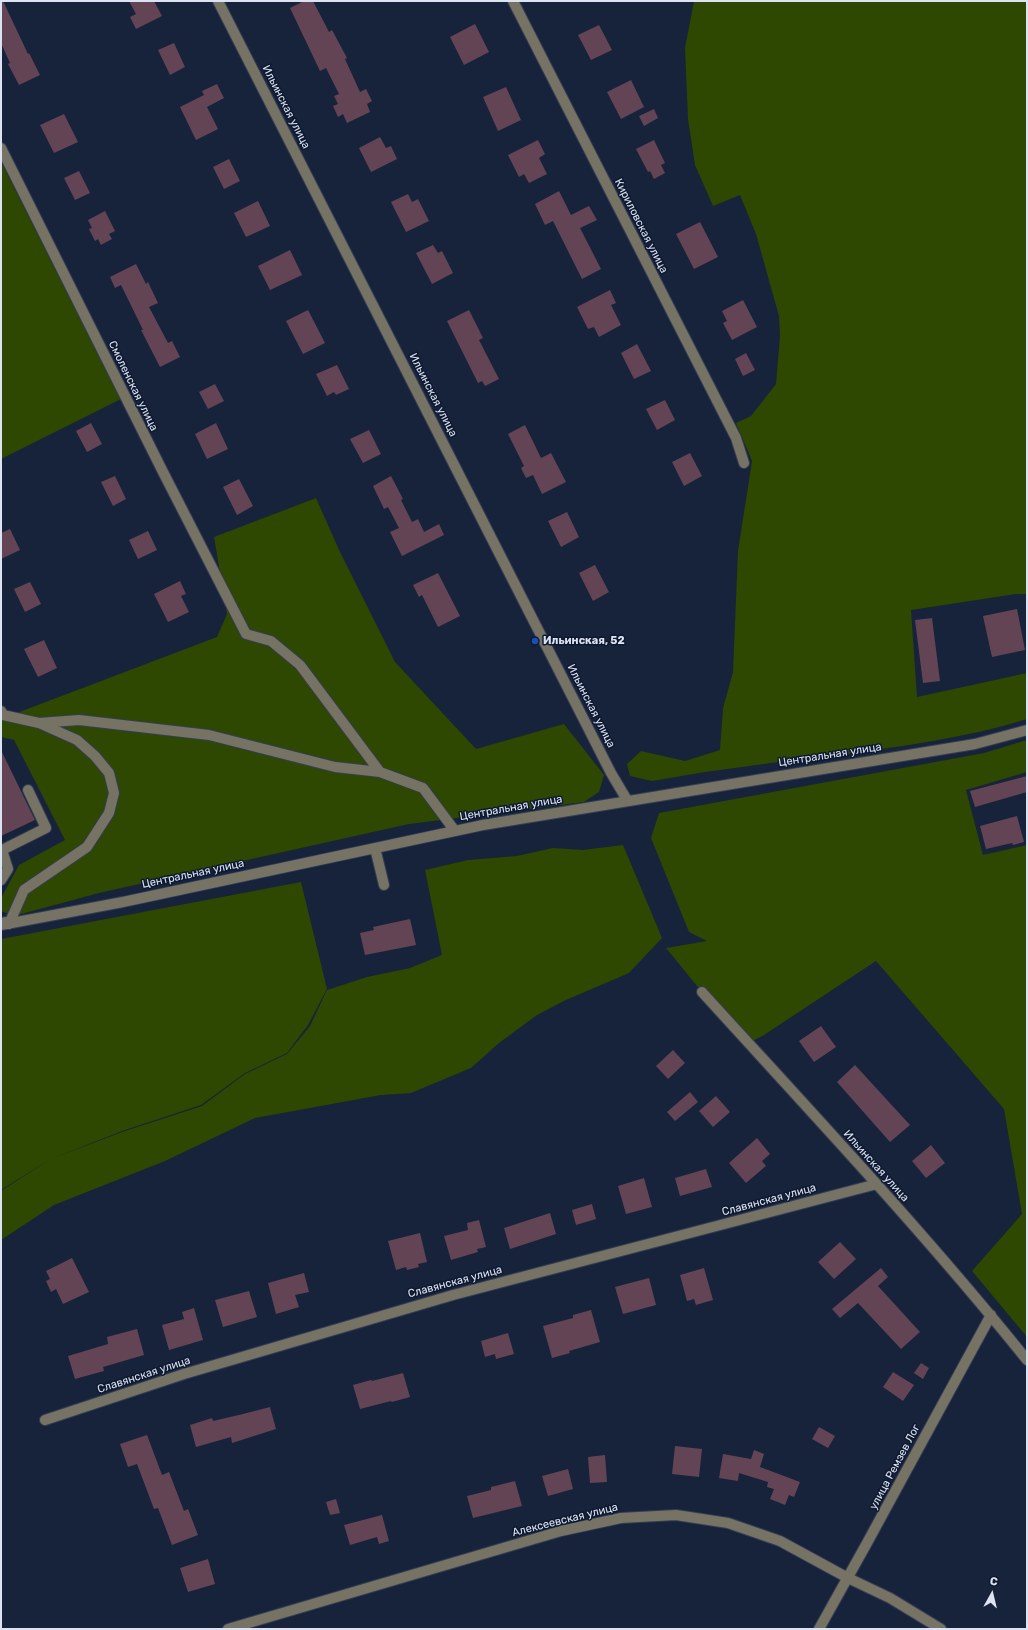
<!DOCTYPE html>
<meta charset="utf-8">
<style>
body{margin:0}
#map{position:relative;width:1028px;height:1630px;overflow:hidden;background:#17233b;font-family:Rubik,sans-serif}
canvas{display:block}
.frame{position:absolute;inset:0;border:2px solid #dce4f4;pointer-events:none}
.north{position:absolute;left:972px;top:1574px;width:40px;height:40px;-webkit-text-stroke:3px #0e1930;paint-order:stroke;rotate:8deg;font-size:11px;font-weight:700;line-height:16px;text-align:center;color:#dce4f4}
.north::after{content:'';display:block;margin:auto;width:14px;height:18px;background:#dce4f4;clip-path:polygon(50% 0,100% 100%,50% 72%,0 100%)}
</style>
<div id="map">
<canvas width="1028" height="1630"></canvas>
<div class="frame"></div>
<div class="north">С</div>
</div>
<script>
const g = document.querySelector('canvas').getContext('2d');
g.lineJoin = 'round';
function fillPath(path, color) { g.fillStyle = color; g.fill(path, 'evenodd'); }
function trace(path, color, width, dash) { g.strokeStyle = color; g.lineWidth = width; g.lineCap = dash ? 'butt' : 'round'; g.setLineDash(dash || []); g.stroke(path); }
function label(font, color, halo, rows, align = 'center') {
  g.font = font + ' Rubik,sans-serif'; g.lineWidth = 3; g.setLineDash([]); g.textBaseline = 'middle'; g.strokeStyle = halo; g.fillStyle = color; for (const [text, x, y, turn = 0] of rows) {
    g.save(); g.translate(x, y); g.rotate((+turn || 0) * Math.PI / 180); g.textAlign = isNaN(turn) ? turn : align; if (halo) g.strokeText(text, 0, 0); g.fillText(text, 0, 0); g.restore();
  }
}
fillPath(new Path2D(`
 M694 1H1027V594H1016L911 610 917 697 1027 673V719C966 738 903 746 839 755H830L705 772 652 781 630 776 627 764 641 751 685 761 720 750 723 708 733 672 738 551 752 461 736 423 751 416 776 384 780 336 779 316 756 234 740 195 713 206 695 165 688 119 685 48Z
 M1 162 121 399 1 459Z
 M316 498 340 552 395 662 476 749 564 724 604 775 599 792 584 802 409 824 99 893 14 916 1 911V898L19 865 65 840 14 740 1 737V719L217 637 227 614 214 537Z
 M1027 740V772L966 790 983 855 1027 845V1337L972 1271 1022 1214 1004 1109 876 961 764 1035 745 1045 666 948 707 941 689 932 651 838 659 813 984 753Z
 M623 845 662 938 629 973 566 1000 537 1015 499 1043 471 1068 411 1093 381 1095 255 1118 165 1161 54 1205 1 1240V1191L52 1158 1 1190V939L301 882 327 989 308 1025 287 1053 245 1073 201 1105 125 1130 53 1158 125 1131 202 1106 245 1074 287 1054 310 1026 327 990 367 977 410 968 442 955 425 870 468 860 517 856 553 848 583 850Z`), '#2e4701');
fillPath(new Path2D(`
 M1 1H3L28 54 29 53 40 75 19 85 8 64 10 63 1 43Z
 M129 1H154L162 16 136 29 130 17 136 14Z
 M304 1H313L329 32 332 30 347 58 345 59 360 92 366 89 372 101 367 104 370 112 347 123 343 114 338 117 333 106 338 104 334 96 339 94 326 68 320 71 290 8Z
 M475 24 489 52 464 65 450 37Z
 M599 25 612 50 591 60 578 35Z
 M174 43 185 67 170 75 158 50Z
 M631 80 644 107 621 119 607 92Z
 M217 84 224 98 207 107 218 129 196 140 180 107 204 95 202 91Z
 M506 87 521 120 498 131 483 97Z
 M654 109 658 118 644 126 639 116Z
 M64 114 78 142 54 153 40 125Z
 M380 137 386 148 391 146 397 159 371 172 359 148Z
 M538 140 545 154 539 158 547 174 529 183 524 174 519 177 508 155Z
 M654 140 665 163 661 165 665 173 654 179 650 171 648 172 636 149Z
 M229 159 240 181 224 189 213 167Z
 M79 171 90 193 75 200 64 178Z
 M559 191 571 215 589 206 597 220 580 228 601 269 582 279 553 221 545 225 535 204Z
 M408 194 412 202 418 199 429 221 406 232 391 202Z
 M258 201 270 226 246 237 234 213Z
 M105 211 115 231 109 234 112 239 101 245 98 239 95 241 89 229 92 228 88 220Z
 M700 222 718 257 694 269 676 234Z
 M433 245 438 253 442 251 453 273 432 284 416 253Z
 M290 250 302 275 270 290 258 266Z
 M136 264 146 284 148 282 158 303 149 307 168 343 172 341 180 357 160 367 141 330H143L121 285 115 288 110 277Z
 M610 290 616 303 611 305 621 325 599 337 594 327 588 329 577 307Z
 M743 300 757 327 732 340 723 323 727 321 722 311Z
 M308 310 325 343 303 354 286 321Z
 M469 310 483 338 479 340 499 379 485 386 482 381 478 383 447 321Z
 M637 344 651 371 634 379 621 353Z
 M746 353 755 370 743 376 735 359Z
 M337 365 349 389 336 395 334 392 327 396 316 374Z
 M215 384 224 401 208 409 199 392Z
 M665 400 675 420 657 430 646 409Z
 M91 423 102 444 87 452 76 431Z
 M216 423 228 449 207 459 195 434Z
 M525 425 541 458 551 453 566 482 542 494 533 475 526 478 521 468 524 466 508 434Z
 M369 430 381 454 363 463 350 439Z
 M690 453 702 476 684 486 672 462Z
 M115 476 126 499 113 506 101 482Z
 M391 476 403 499 401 500 412 522 418 519 424 532 439 524 444 535 402 556 390 532 399 528 388 507 384 509 373 486Z
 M239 479 253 506 237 515 223 487Z
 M567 512 579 537 561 547 548 521Z
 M10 529 20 550 1 559V533Z
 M148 531 157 550 138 559 129 540Z
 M595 565 609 592 593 601 579 573Z
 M438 573 460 616 438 627 422 595 419 597 413 585Z
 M180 581 186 594 181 596 189 612 168 622 154 594Z
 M30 582 41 604 25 612 14 589Z
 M1017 609 1025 650 992 657 983 616Z
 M932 618 940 681 923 683 915 620Z
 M44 640 57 668 38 677 24 649Z
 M1 750 35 820 1 836Z
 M1027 776V792L975 807 970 791Z
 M1017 816 1024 842 1013 845 1012 843 986 849 980 826Z
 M410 919 416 945 365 955 360 933 374 930 373 927Z
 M821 1026 836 1047 814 1062 799 1041Z
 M673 1050 685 1063 668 1079 656 1066Z
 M855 1065 910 1125 890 1142 837 1082Z
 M690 1092 698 1102 675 1121 667 1112Z
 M716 1096 730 1112 713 1127 699 1111Z
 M757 1138 770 1154 762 1161 766 1166 746 1183 729 1163Z
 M931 1145 945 1163 926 1178 912 1161Z
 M706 1169 712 1187 680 1196 675 1178Z
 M644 1178 652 1207 626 1214 618 1186Z
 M592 1204 596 1219 576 1225 572 1210Z
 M550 1213 556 1234 510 1249 504 1228Z
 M479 1220 486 1247 477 1249 478 1252 451 1260 444 1236 468 1230 467 1223Z
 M420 1233 427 1262 418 1264 419 1267 407 1270 406 1267 396 1270 388 1241Z
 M840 1242 856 1259 834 1279 818 1262Z
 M72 1258 89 1292 63 1304 56 1289 51 1292 46 1281 50 1279 46 1271Z
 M704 1268 713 1300 696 1305 694 1299 687 1301 680 1275Z
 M881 1268 888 1277 878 1286 920 1332 901 1349 858 1303 840 1318 832 1309Z
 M304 1273 309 1292 295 1295 299 1307 276 1314 268 1283Z
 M649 1278 656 1305 623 1314 615 1287Z
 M249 1291 257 1317 223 1327 215 1300Z
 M194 1308 203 1340 169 1350 162 1325 184 1319 182 1312Z
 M591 1310 600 1342 569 1351 570 1353 552 1358 543 1326 573 1318V1315Z
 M137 1329 144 1355 103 1367 104 1371 75 1379 68 1356 108 1344 107 1337Z
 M508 1333 514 1354 496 1359 495 1354 485 1357 481 1341Z
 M921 1363 929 1368 923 1379 914 1373Z
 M893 1372 914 1385 903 1401 883 1387Z
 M403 1373 410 1397 392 1402 391 1401 360 1409 353 1385 371 1380 372 1381Z
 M270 1407 276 1429 232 1443 231 1437 196 1447 190 1425 212 1418 213 1421 243 1414Z
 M819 1427 835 1436 828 1448 812 1439Z
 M147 1435 162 1475 169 1472 184 1511 188 1509 198 1535 172 1545 158 1508 154 1509 137 1464 128 1467 120 1444Z
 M675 1446 702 1449 699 1477 672 1474Z
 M754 1450 764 1454 760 1467 800 1482 794 1497 789 1495 785 1505 770 1499 774 1489 767 1487 768 1482 739 1473 738 1481 719 1478 723 1454 751 1459Z
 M605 1455 607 1482 590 1483 588 1457Z
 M568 1469 573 1489 548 1496 542 1476Z
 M515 1481 522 1506 473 1518 467 1496 491 1490V1487Z
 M336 1499 340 1513 330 1515 326 1502Z
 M382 1515 389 1541 379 1544 377 1537 350 1545 344 1525Z
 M208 1559 215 1584 188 1592 180 1568Z`), '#634454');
const minor = new Path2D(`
 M218 1 611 773 627 800
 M513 1 736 438 744 463
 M1 148 163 472 246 634 271 641 300 665 380 772 423 788 455 831
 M1 711 3 715 39 723 77 740 95 756 109 773 114 793 109 813 87 847 24 890 9 924 5 922
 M39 723 79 720 209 735 335 767 380 772
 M375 848 384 885
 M1 880 8 869 2 850 46 828 28 790
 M1 925 123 902 483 825 975 744 1027 730
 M702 992C812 1113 924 1232 1027 1360
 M45 1420 184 1374 453 1295 877 1184
 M228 1629 561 1531 621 1518 676 1515 728 1523 780 1541 848 1578 890 1598 941 1629
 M819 1629 867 1543 991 1315`);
trace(minor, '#333e55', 12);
trace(minor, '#767264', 10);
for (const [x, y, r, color] of [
 [535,641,4,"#1a4fb4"]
]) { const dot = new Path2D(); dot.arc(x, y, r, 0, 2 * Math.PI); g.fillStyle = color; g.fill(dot); trace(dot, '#0e1930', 1.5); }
label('11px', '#dce4f4', '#0e1930', [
 ["Ильинская улица",286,107,63],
 ["Кириловская улица",641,226,63],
 ["Смоленская улица",133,386,64],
 ["Ильинская улица",433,395,63],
 ["Ильинская улица",591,706,63],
 ["Центральная улица",830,755,-9],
 ["Центральная улица",511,808,-10],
 ["Центральная улица",193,874,-12],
 ["Ильинская улица",876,1166,48],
 ["Славянская улица",769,1200,-15],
 ["Славянская улица",455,1282,-15],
 ["Славянская улица",144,1375,-18],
 ["улица Ремзев Лог",895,1467,-62],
 ["Алексеевская улица",565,1520,-14]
]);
label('bold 11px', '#dce4f4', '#0e1930', [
 ["Ильинская, 52",543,641]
], 'left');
</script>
